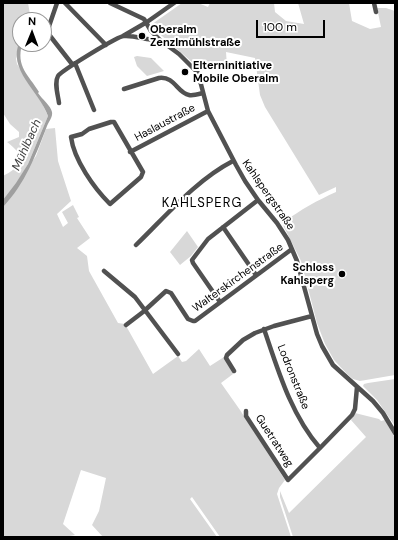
<!DOCTYPE html>
<meta charset="utf-8">
<style>
body{margin:0}
#map{position:relative;width:398px;height:540px;overflow:hidden;background:#fff;font-family:"DM Sans",sans-serif}
canvas{display:block}
.frame{position:absolute;inset:0;border:4px solid #000;pointer-events:none}
.north{position:absolute;left:12px;top:12px;width:40px;height:40px;box-sizing:border-box;background:#fff;border:1px solid #999;border-radius:50%;rotate:1deg;font-size:11px;font-weight:700;line-height:16px;text-align:center;color:#000}
.north::after{content:'';display:block;margin:auto;width:14px;height:18px;background:#000;clip-path:polygon(50% 0,100% 100%,50% 72%,0 100%)}
.scale{position:absolute;left:256px;top:20px;width:69px;height:18px;box-sizing:border-box;border:2px solid #000;border-top:0;padding-left:5px;font-size:12px;line-height:14px;white-space:nowrap;color:#000;-webkit-text-stroke:3px #fff;paint-order:stroke}
</style>
<div id="map">
<canvas width="398" height="540"></canvas>
<div class="frame"></div>
<div class="north">N</div>
<div class="scale">100 m</div>
</div>
<script>
const g = document.querySelector('canvas').getContext('2d');
g.lineJoin = 'round';
function fillPath(path, color) { g.fillStyle = color; g.fill(path, 'evenodd'); }
function trace(path, color, width, dash) { g.strokeStyle = color; g.lineWidth = width; g.lineCap = dash ? 'butt' : 'round'; g.setLineDash(dash || []); g.stroke(path); }
function label(font, color, halo, rows, align = 'center') {
  g.font = font + ' "DM Sans",sans-serif'; g.lineWidth = 4; g.setLineDash([]); g.textBaseline = 'middle'; g.strokeStyle = halo; g.fillStyle = color; for (const [text, x, y, turn = 0] of rows) {
    g.save(); g.translate(x, y); g.rotate((+turn || 0) * Math.PI / 180); g.textAlign = isNaN(turn) ? turn : align; if (halo) g.strokeText(text, 0, 0); g.fillText(text, 0, 0); g.restore();
  }
}
fillPath(new Path2D(`
 M3 3H28L31 20H20V41L16 59 17 64 42 103 48 116 28 164 17 183 36 156 46 129 55 128 58 161 71 201 57 214 63 227 68 223 62 212 73 205 79 217 77 218 90 238 77 248 87 256 89 271 118 323 125 324 153 374 178 356 182 362 186 361 199 349 210 366 224 357 233 374 221 383 240 410 285 480 279 488 277 494 291 537H220L192 497 190 499 217 537H103L92 525 99 511 106 478 81 470 63 524 75 535 64 537H3V176C6 174 11 172 14 169 27 158 16 149 7 142L19 137V132L10 124 3 113Z
 M182 3H198L208 7 210 3H274L275 12 286 21 304 24 298 3H349L352 21 370 29 381 27 377 8H386L395 11V375L360 381 353 379 347 374 334 360 325 344 317 323 301 261 283 225 284 222C300 210 318 200 336 192V187L319 195 265 107 260 95 255 58 226 52 227 66 200 71 193 63 154 29 153 24 155 22Z
 M137 56 151 58 164 71 147 76 137 66 134 57Z
 M187 231 198 247 191 256 180 265 170 252Z
 M395 379V426L377 400 363 386 364 384 368 383Z
 M355 413 379 419 381 421 385 420 395 438V537H293L280 497V491L289 513 366 437 351 420Z`), '#d8d8d8');
fillPath(new Path2D(`
 M20 41V44H22C16 67 28 74 39 92L38 93C42 99 51 106 52 112 53 117 49 121 47 126 36 155 25 184 3 207V200L16 183 28 164 48 116C40 92 6 69 20 41Z`), '#9f9f9f');
trace(new Path2D(`
 M57 3 47 32 72 64
 M65 3 106 45
 M110 3 144 19 151 31 160 40 179 54 198 73 208 111 236 165 245 181 258 200 277 223 288 240 297 261 317 334 322 346 333 365 373 401 383 413 395 433
 M374 3 376 12
 M123 36 147 22 174 3
 M75 63 94 110
 M124 89 159 78C175 76 177 93 189 95 193 96 199 94 203 93
 M59 103C58 95 54 83 58 76 61 71 118 36 124 36 136 35 148 41 160 40
 M111 122H114L143 172 141 177 110 204C94 188 74 160 71 137L82 134 89 129Z
 M130 152 208 111
 M223 227 256 275
 M136 245C166 216 196 180 233 161
 M104 271 135 297 178 354
 M220 302 193 263 192 260 208 239 258 200
 M126 325 143 312 166 291 171 293 188 319 193 321H195L292 249
 M264 329C278 370 291 415 320 448L352 415 355 409 357 387
 M234 371 226 358 227 355 243 340 255 333 274 326 312 316
 M246 411V416L288 480 320 448`), '#515151', 4.5);
for (const [x, y, r, color] of [
 [142,36,4,"#000"],
 [185,72,4,"#000"],
 [342,274,4,"#000"]
]) { const dot = new Path2D(); dot.arc(x, y, r, 0, 2 * Math.PI); g.fillStyle = color; g.fill(dot); trace(dot, '#fff', 1.5); }
label('bold 11px', '#000', '#fff', [
 ["Oberalm",150,30],
 ["Zenzlmühlstraße",150,43],
 ["Elterninitiative",193,66],
 ["Mobile Oberalm",193,79],
 ["Schloss",334,268,"right"],
 ["Kahlsperg",334,281,"right"]
], 'left');
label('11px', '#000', '#fff', [
 ["Haslaustraße",165,123,-28],
 ["Kahlspergstraße",268,195,55],
 ["Walterskirchenstraße",238,278,-36],
 ["Lodronstraße",293,377,68],
 ["Guetratweg",274,441,57]
]);
label('italic 12px', '#404040', '#fff', [
 ["Mühlbach",27,145,-66]
]);
g.letterSpacing = '1px';
label('13px', '#000', '#fff', [
 ["KAHLSPERG",202,204]
]);
g.letterSpacing = '0px';
</script>
